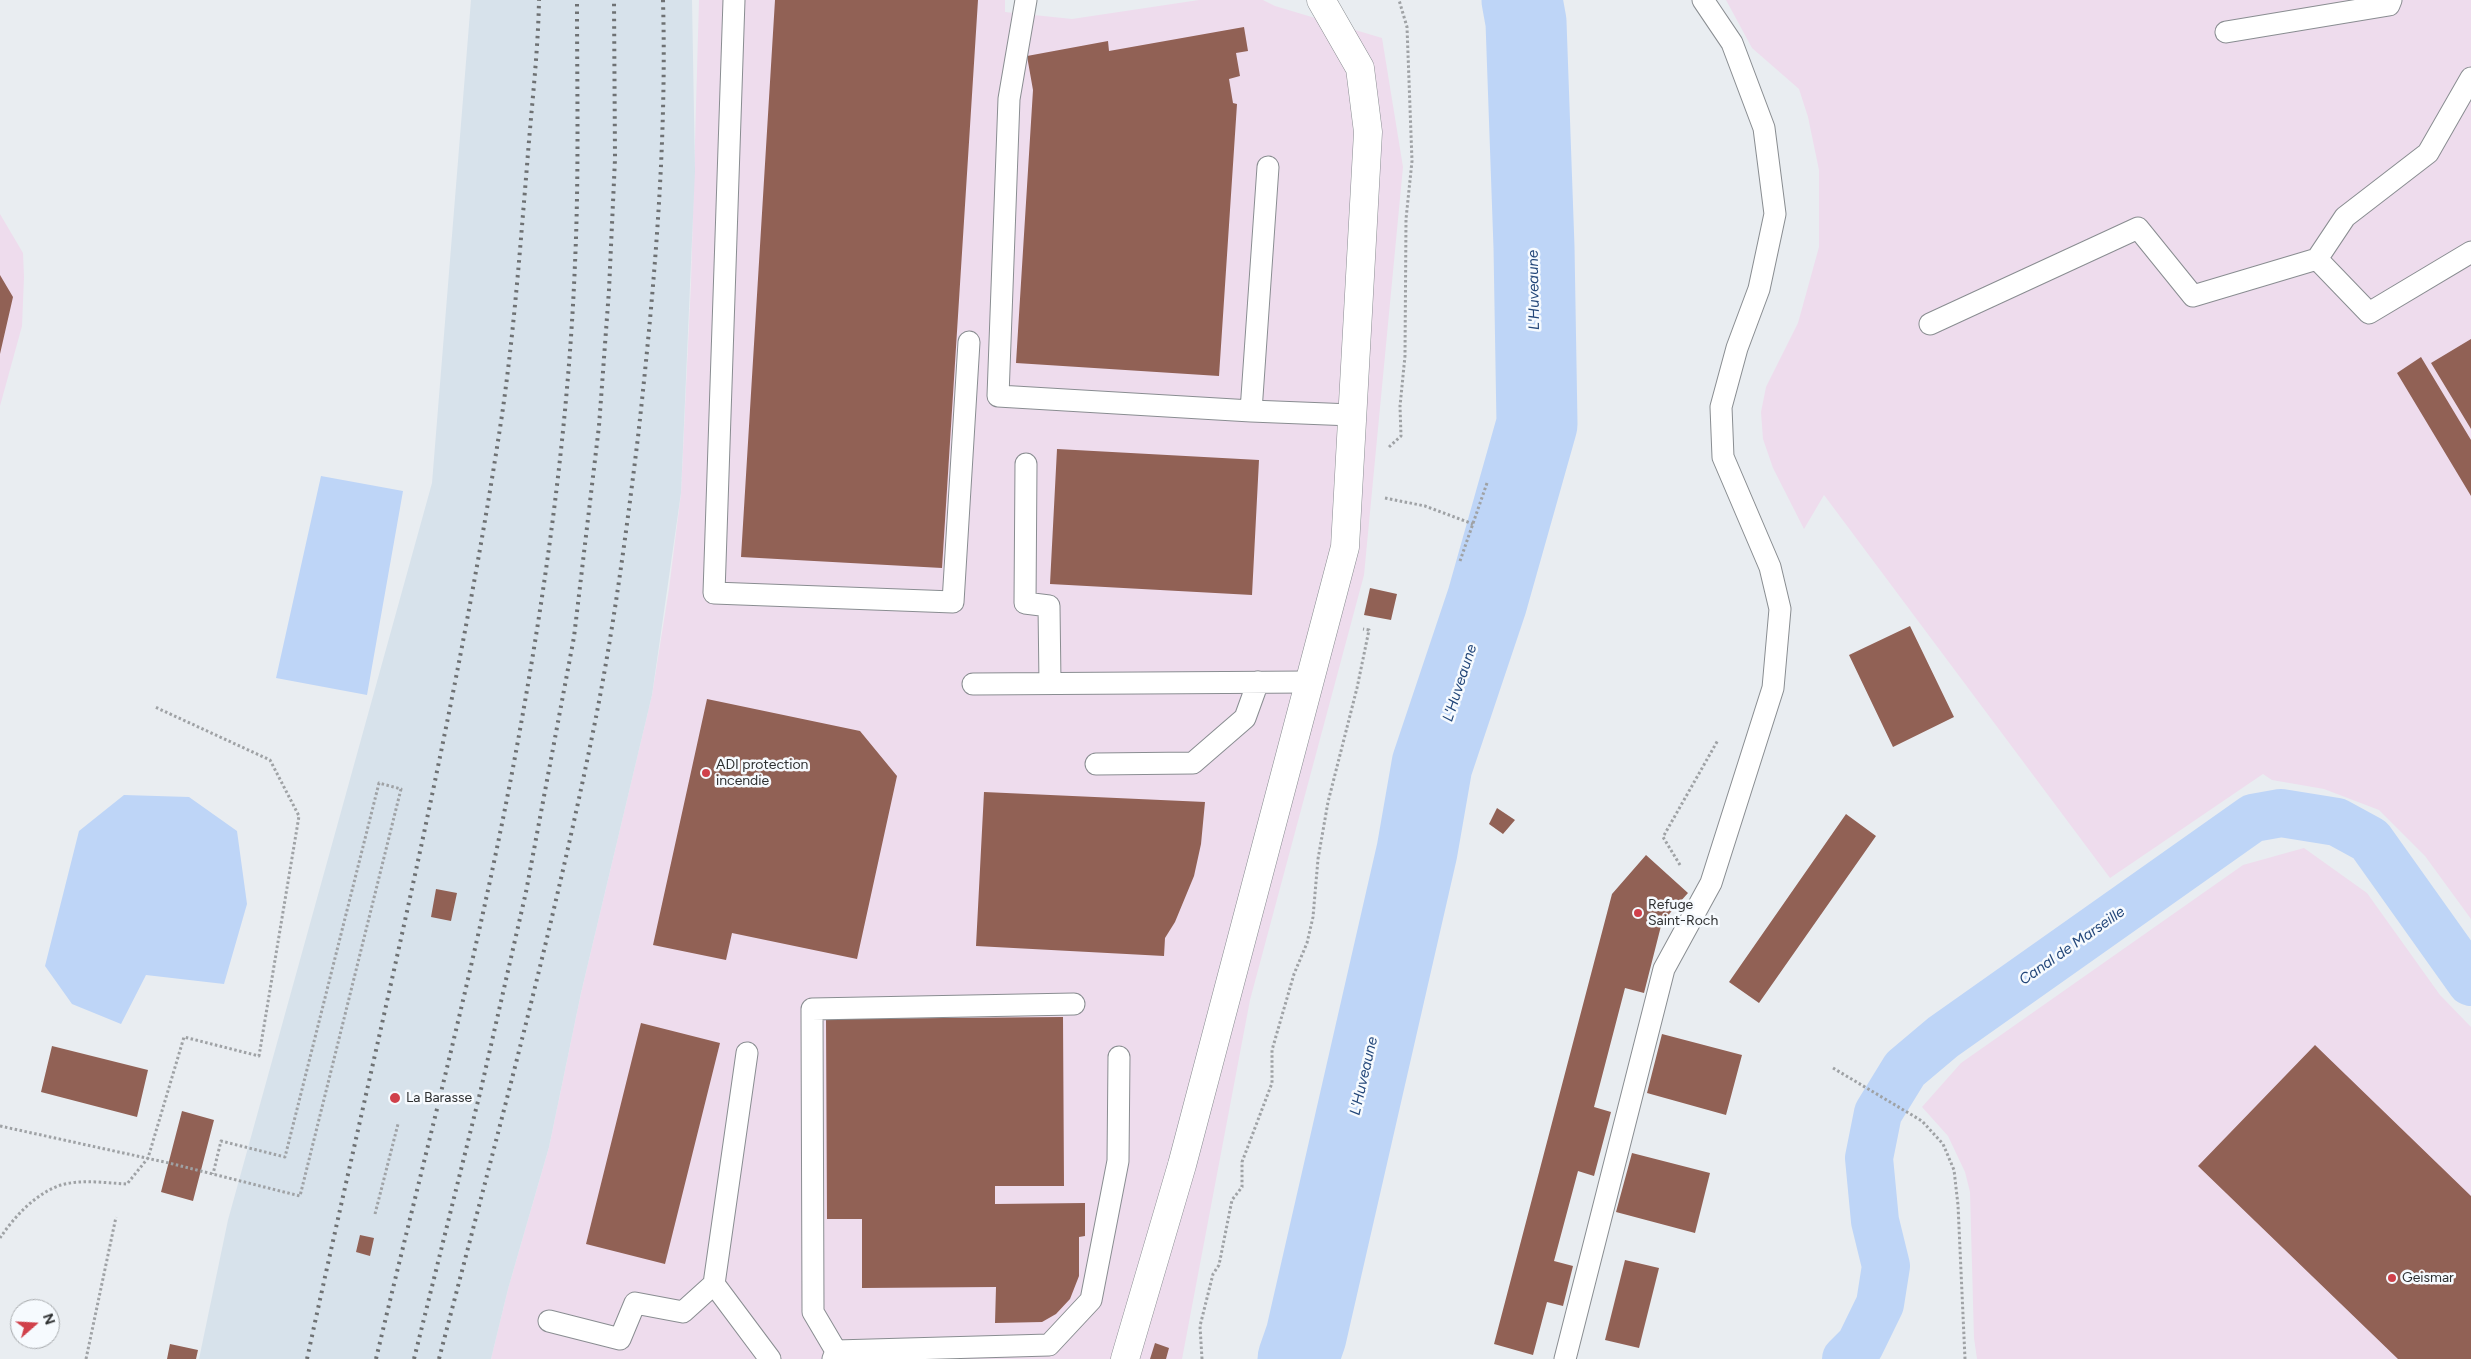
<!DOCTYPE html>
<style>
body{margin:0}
#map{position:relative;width:2471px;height:1359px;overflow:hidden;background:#e9edf1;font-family:Figtree,sans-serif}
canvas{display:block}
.north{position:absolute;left:10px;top:1299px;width:50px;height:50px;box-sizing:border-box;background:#f6fafe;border:1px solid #a6a9ac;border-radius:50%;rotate:71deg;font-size:14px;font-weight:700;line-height:20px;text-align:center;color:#2e3031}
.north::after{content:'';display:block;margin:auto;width:18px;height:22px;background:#d0404a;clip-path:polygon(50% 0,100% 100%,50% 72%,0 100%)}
</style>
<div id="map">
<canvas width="2471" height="1359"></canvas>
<div class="north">N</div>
</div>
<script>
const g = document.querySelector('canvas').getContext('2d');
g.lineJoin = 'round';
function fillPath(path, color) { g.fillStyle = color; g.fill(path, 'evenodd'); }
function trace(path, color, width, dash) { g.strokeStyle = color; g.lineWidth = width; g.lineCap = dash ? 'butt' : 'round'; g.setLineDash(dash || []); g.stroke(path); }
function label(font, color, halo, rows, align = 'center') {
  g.font = font + ' Figtree,sans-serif'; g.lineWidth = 5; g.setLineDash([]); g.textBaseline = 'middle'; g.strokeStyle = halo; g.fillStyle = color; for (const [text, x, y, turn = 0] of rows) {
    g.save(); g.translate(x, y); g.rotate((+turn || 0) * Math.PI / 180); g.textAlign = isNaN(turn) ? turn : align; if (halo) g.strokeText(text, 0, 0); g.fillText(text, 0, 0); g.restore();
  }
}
fillPath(new Path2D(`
 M699 0H1005V12L1072 19 1199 0H1263L1275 6 1382 38 1403 167 1364 575 1250 1000 1182 1359H491L508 1289 549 1147 581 993 652 695 669 589 681 493 691 283Z
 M1726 0H2471V919L2425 856 2379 810 2324 789 2272 780 2263 774 2110 878 1824 495 1804 529 1773 468 1763 439 1761 412 1766 387 1798 323 1819 247V170L1808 117 1799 89 1752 48Z
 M0 214 23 253 24 277 22 326 0 406Z
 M2304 848 2367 893 2440 995 2471 1027V1359H1977L1974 1338 1970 1192 1965 1172 1948 1136 1922 1107 1961 1063 2243 865Z`), '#eedced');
fillPath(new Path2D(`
 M471 0H692L695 171 681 493 652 695 581 993 549 1147 508 1289 491 1359H199L228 1220 432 483Z`), '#d7e2eb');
fillPath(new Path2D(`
 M321 476 403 491 367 695 276 678Z
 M124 795 189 797 237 831 247 904 224 984 146 975 121 1024 72 1004 45 966 79 831Z`), '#bed5f7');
trace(new Path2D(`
 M1846 1359 1860 1345 1880 1304 1886 1266 1875 1221 1869 1158 1878 1113 1905 1069 1943 1037 2253 818 2281 813 2337 822 2370 840 2471 982`), '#bed5f7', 48);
trace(new Path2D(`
 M1298 1359 1306 1336 1417 851 1432 765 1487 601 1537 424 1534 247 1526 22 1522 0`), '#bed5f7', 81);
fillPath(new Path2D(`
 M775 0H978L942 568 741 557Z
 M1244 27 1248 51 1236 53 1240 76 1229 79 1233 103 1237 104 1219 376 1016 363 1033 90 1027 56 1108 41 1109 51Z
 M0 275 13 297 0 354Z
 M2471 339V429L2431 363Z
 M2421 357 2471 440V496L2397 373Z
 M1057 449 1259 460 1252 595 1050 584Z
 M1370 588 1397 594 1391 620 1364 615Z
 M1910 626 1954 717 1893 747 1849 655Z
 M707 699 860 731 897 776 857 959 732 933 726 960 653 945Z
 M984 792 1205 802 1201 844 1194 876 1175 922 1165 938 1164 956 976 946Z
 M1497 808 1515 820 1503 834 1489 824Z
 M1846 814 1876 836 1759 1003 1729 982Z
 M1646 855 1688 893 1662 922 1644 993 1625 988 1594 1107 1611 1112 1594 1176 1578 1171 1554 1261 1573 1266 1563 1306 1547 1302 1533 1355 1494 1344 1612 894Z
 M436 889 457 893 451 921 431 917Z
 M1063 1017 1064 1186H995V1204L1085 1203V1236L1079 1237V1276L1070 1299 1056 1314 1042 1322 995 1323 996 1287 862 1288V1219H827L826 1019Z
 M641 1023 720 1043 665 1264 586 1244Z
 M1662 1034 1742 1055 1726 1115 1647 1093Z
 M2315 1045 2471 1196V1359H2398L2198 1166Z
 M52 1046 148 1070 137 1117 41 1092Z
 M182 1111 214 1120 193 1201 161 1192Z
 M1632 1153 1710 1173 1695 1233 1616 1212Z
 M360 1235 374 1238 370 1256 356 1252Z
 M1625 1260 1659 1268 1639 1348 1605 1340Z
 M1155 1343 1169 1348 1166 1359H1150Z
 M170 1344 198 1350 196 1359H167Z`), '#916155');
const service = new Path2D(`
 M734 0 714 593 953 602 969 342
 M1026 0 1009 99 998 396 1251 411
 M2226 32 2389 5 2391 0
 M1268 167 1251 411 1352 415
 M2317 259 2345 217 2428 153 2471 78
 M1930 324 2138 228 2193 296 2317 259 2369 313 2471 252
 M1026 464 1025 603 1049 606 1050 683
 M973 684 1309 682
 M1096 764 1193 763 1245 718 1258 682
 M747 1053 714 1284 770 1359
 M549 1321 620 1339 635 1303 683 1312 714 1284
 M836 1351 1049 1345 1091 1300 1118 1161 1119 1057
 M833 1359 836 1351 813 1312 812 1009 1074 1004
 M1565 1359 1664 969 1711 883 1773 688 1780 609 1770 567 1723 457 1721 407 1737 348 1759 289 1775 214 1764 128 1732 43 1703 0`);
const minor = new Path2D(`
 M1125 1359 1182 1165 1345 547 1368 132 1360 68 1321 0`);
trace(service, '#898d91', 23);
trace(minor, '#898d91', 29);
trace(new Path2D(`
 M1389 447 1401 436 1400 406 1405 356 1406 219 1412 161 1407 27 1399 0
 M1385 498 1425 506 1473 524
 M1460 561 1487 483
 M1680 865 1663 837 1718 740
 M1833 1068 1922 1121 1943 1144 1954 1170 1958 1205 1965 1359
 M0 1126 169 1163 300 1196 401 789 379 783 285 1157 221 1141 213 1174
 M375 1214 398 1124
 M0 1238C14 1217 36 1193 61 1185 82 1179 106 1183 127 1184L148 1158 184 1037 259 1056 299 816 270 760 155 707
 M86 1359 116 1217
 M1202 1359 1200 1326 1213 1274 1219 1265 1232 1200 1242 1187V1162L1272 1083V1050L1294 974 1307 943 1313 917 1318 859 1328 802 1357 688 1369 630 1363 629`), '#9fa2a5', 3, [2.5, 2.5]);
trace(service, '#fff', 21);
trace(minor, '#fff', 28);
trace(new Path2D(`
 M307 1359C375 1045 454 733 502 415 514 332 520 249 527 166 531 111 538 55 539 0
 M376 1359C426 1148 483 938 521 724 548 574 569 416 575 263 579 176 577 88 577 0
 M414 1359 481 1089 526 892 574 637 599 426 609 290 615 159 614 0
 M439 1359C493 1151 550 943 593 732 613 634 626 535 638 437 654 292 667 145 663 0`), '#6e7173', 4, [2.5, 5]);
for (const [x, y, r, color] of [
 [706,773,5,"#d0404a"],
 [1638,913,5,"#d0404a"],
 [395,1098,6,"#d0404a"],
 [2392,1278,5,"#d0404a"]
]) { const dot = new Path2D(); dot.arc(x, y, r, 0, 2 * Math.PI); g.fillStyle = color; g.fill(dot); trace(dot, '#f6fafe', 2); }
label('14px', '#2e3031', '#f6fafe', [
 ["ADI protection",716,765],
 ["incendie",716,781],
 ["Refuge",1648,905],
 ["Saint-Roch",1648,921],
 ["La Barasse",406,1098],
 ["Geismar",2402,1278]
], 'left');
label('italic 15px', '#224679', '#f6fafe', [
 ["L'Huveaune",1534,290,-91],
 ["L'Huveaune",1460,683,-72],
 ["Canal de Marseille",2072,946,-35],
 ["L'Huveaune",1364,1076,-77]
]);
</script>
